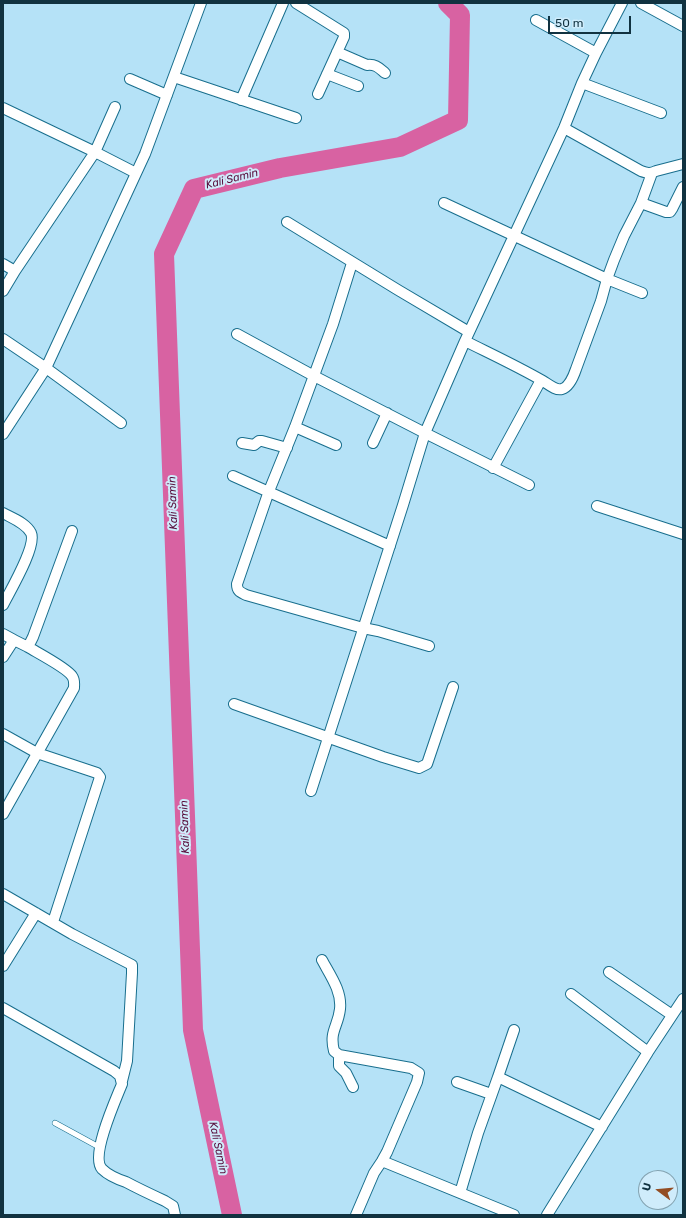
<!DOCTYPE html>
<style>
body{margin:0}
#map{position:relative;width:686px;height:1218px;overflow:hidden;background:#b5e2f7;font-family:Rubik,sans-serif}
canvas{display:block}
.frame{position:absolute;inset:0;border:4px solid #113240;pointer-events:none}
.north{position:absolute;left:638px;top:1170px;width:40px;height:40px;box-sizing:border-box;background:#cfecfb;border:1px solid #83a2b0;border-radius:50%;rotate:286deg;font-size:11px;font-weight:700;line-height:16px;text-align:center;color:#113240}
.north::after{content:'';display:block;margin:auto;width:14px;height:18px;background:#934d24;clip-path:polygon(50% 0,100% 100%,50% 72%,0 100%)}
.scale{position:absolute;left:548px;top:16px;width:83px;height:18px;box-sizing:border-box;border:2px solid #113240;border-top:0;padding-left:5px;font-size:12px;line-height:14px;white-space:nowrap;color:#113240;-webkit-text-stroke:3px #cfecfb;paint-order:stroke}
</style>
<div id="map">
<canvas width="686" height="1218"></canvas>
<div class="frame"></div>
<div class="north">U</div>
<div class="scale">50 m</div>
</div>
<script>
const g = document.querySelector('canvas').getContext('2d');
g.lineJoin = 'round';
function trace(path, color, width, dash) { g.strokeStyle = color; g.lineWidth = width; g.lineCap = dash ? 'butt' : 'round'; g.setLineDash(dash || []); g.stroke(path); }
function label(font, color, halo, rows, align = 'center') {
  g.font = font + ' Rubik,sans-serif'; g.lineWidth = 4; g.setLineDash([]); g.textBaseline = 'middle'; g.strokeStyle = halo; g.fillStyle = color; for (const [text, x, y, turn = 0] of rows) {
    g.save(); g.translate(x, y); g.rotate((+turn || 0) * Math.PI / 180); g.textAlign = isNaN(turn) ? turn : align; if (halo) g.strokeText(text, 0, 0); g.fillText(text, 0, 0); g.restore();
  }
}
trace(new Path2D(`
 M232 1215 193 1030 164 254 194 189 280 168 400 147 458 120 460 15 448 3`), '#d862a2', 20);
const service = new Path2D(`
 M55 1123 99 1147`);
const minor = new Path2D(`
 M296 3 344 33V37L318 94
 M641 3 683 26
 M536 20 596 53
 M337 52 367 65C376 64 379 68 385 73
 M327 74 358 86
 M174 77 296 118
 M130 79 167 95
 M582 83 661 113
 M241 100 283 3
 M3 108 95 152 136 173
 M564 128 641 171C647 173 650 174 656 171L683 164
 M444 203 607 279 642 293
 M641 203 666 212H670L672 209 683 187
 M287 222 398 290 469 332
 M352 263 333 324 295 427 269 491 237 584C237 591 240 592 246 595L363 628 378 631 429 646
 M3 264 15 271
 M3 291 15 271 95 152 115 107
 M237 334 314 376 425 433 529 485
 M3 339 46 368 121 423
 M465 341C491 354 517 366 543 381 548 384 556 391 562 389 569 387 574 375 576 369L601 301 607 279 614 260 624 236 641 203 652 173
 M295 427 336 445
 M3 434 46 368 145 154 201 3
 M242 443 254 445 259 441H262L287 448
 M373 443 387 413
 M493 468 541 380
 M233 476 390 546
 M597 506 683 534
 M3 513C12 518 26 523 31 533 37 546 10 591 3 605
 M3 634 14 640
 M3 657 14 640 28 647 33 637 72 531
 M234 704 383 757 419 768 427 764 453 687
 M3 734 37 753 97 773 100 777 53 922
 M311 791 403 505 425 433 465 341 564 128 582 83 596 53 622 3
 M3 814 74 688C74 684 75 680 72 676 67 668 38 653 28 647
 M3 894 72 934 132 965V973L127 1061 122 1081
 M322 960C330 975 342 991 340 1009 338 1027 329 1031 334 1051L339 1055 411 1068 419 1073 417 1082 387 1152 382 1161 374 1173 356 1215
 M3 966 36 913
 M609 972 672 1015
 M571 994 648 1052
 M3 1008 114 1071 120 1076 122 1084C116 1099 90 1156 102 1169 108 1175 117 1179 126 1182 139 1189 152 1195 165 1201L173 1206 175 1215
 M514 1030 498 1077 602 1127
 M339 1055V1066L346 1073 353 1087
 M457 1082 491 1094
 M382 1161 514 1215
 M460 1193 478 1133 498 1077
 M547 1215 648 1052 683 999`);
trace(service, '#186e8d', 6);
trace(minor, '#186e8d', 12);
trace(service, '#fff', 5);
trace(minor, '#fff', 10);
label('italic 11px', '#580d3b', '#cfecfb', [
 ["Kali Samin",232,179,-14],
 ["Kali Samin",173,503,-92],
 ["Kali Samin",185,827,-92],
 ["Kali Samin",218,1148,78]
]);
</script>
